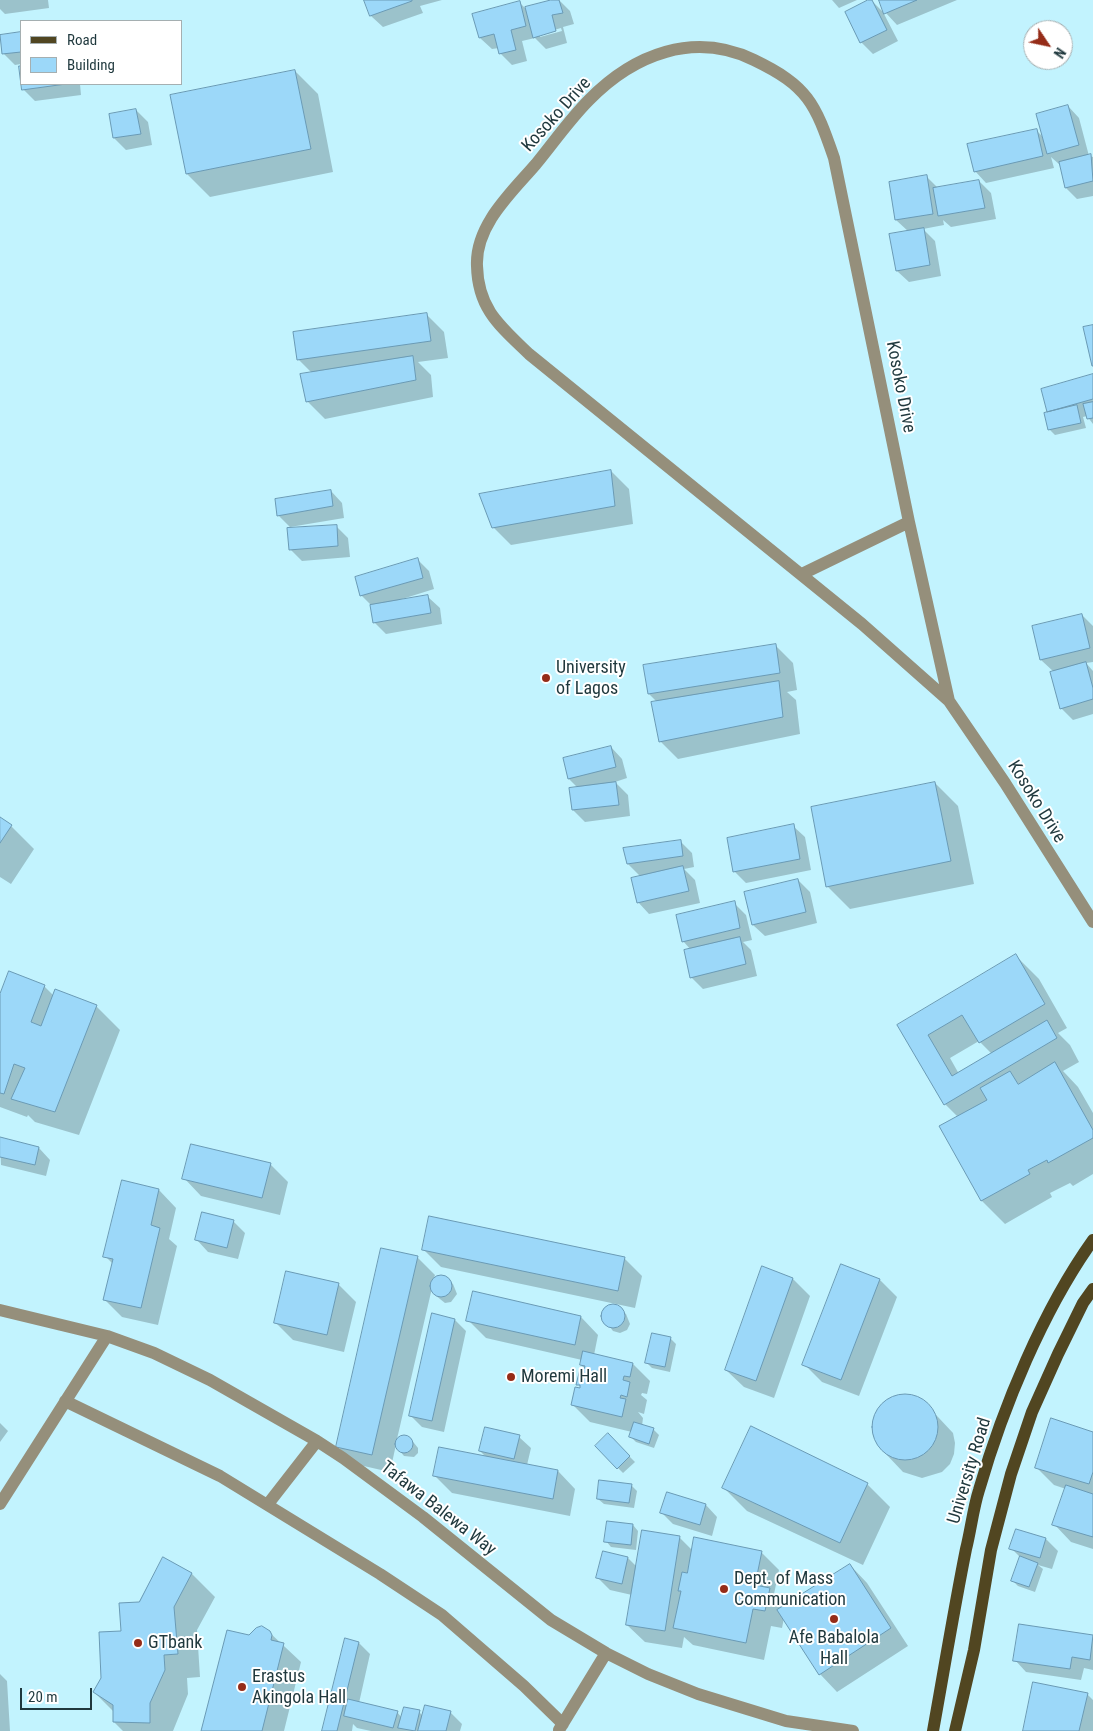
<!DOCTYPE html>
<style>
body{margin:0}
#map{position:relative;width:1093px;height:1731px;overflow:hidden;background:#c2f3fe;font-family:"Roboto Condensed",sans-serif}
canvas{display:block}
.legend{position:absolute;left:20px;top:20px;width:162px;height:65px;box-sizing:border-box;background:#fff;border:1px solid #a5afb1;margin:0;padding:6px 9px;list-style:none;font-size:15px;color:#1f383d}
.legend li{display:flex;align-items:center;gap:10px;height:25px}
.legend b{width:25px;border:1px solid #a5afb1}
.north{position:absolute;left:1023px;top:20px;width:50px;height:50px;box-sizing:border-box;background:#fff;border:1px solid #a5afb1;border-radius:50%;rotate:124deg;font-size:14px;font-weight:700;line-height:20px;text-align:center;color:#1f383d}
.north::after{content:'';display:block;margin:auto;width:18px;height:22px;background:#952c18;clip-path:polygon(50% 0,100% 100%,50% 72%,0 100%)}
.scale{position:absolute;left:20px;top:1688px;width:72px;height:22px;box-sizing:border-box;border:2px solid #1f383d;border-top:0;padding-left:6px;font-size:15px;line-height:18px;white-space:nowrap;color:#1f383d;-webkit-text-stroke:4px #fff;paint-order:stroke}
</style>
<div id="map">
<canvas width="1093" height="1731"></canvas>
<ul class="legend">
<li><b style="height:6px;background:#514621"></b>Road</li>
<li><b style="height:14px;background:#9cd8f9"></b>Building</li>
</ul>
<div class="north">N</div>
<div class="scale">20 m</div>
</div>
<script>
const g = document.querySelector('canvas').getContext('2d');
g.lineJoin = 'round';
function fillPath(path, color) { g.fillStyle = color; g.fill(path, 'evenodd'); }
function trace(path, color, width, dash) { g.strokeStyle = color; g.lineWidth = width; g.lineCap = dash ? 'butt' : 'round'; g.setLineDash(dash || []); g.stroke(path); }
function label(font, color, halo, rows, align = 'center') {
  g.font = font + ' "Roboto Condensed",sans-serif'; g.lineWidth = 4; g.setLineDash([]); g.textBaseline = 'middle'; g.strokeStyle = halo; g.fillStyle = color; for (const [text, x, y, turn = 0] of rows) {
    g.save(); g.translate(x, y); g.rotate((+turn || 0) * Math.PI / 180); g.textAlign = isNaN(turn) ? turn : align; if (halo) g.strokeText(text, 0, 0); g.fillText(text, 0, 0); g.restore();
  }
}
fillPath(new Path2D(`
 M0 0H48L49 8 5 14 0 9Z
 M366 0H442L420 6 423 13 383 27 371 16Z
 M559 0 570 11 574 24 563 27 567 43 546 49 535 38 522 41 527 61 512 65 500 53 499 48 492 49 480 38 520 3 525 8ZM561 28 562 31 540 37V34Z
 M832 0H857L839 8Z
 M871 0 883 12 898 41 873 54 861 42Z
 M880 0H957L897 25 886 13Z
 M21 33V64L15 65 3 53 1 36Z
 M295 71 318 94 333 172 210 197 187 174 172 96Z
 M22 84H80L81 95 35 101 23 89Z
 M1068 106 1079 118 1089 156 1093 157V196L1077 199 1066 188 1060 165 1051 157 1054 168 986 183 975 171 1036 130 1043 137Z
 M136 110 148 122 152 145 126 150 114 138Z
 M926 176 938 188 979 181 991 193 996 219 951 227 943 220 944 225 923 229 935 241 941 276 909 282 897 271 909 232 896 220 890 183Z
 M427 315 444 332 448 358 418 362 431 375 433 397 325 419 307 401 312 373 298 359Z
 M1093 376V424L1087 416 1083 417 1086 428 1055 435 1049 429 1048 411Z
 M611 471 629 489 633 524 511 545 493 527Z
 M331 491 342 503 344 518 290 527 278 515Z
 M336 526 348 538 350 557 302 561 290 549Z
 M417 559 429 571 434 589 399 600V601L428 597 440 608 442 624 386 634 374 622 371 605 361 595Z
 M1082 615 1093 626V662L1086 663 1093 671V714L1073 720 1061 708 1054 672 1041 660Z
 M775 645 793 663 797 690 787 692 796 700 800 734 678 759 660 741 657 702 649 694Z
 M611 747 622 759 627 778 615 782 628 795 630 816 585 822 573 810 578 788 569 779Z
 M935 783 958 806 974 884 850 909 827 886Z
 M0 819 11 826 34 849 11 884 0 877Z
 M793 826 805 837 811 870 746 883 734 871Z
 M680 841 692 853 694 867 684 869 695 880 700 903 649 914 638 902 641 877 628 864Z
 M798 880 810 892 817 923 765 936 753 925Z
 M734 903 746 915 752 940 743 942 751 950 757 976 703 989 691 977V950L683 941Z
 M1016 956 1039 979 1067 1028 1058 1033 1070 1045 1079 1062 1063 1071 1078 1087 1093 1113V1174L1073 1186 1070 1183 1050 1193 1052 1197 1005 1224 982 1201 958 1117 945 1104 898 1026ZM979 1041 992 1054 959 1074 950 1058Z
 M44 986 54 996 96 1006 120 1030 79 1135 35 1122 28 1115 27 1117 0 1107V997Z
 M0 1139 39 1148 50 1160 46 1176 1 1165Z
 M270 1164 288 1182 280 1215 201 1196 184 1178Z
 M159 1190 176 1208 169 1239 177 1246 158 1325 122 1317 104 1299 113 1264 105 1256Z
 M233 1221 245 1233 238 1259 208 1252 197 1240Z
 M424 1250 624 1258 642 1276 635 1308 441 1267Z
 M417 1257 435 1275 433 1281 437 1277 447 1278 453 1284 457 1294 451 1302 445 1303 435 1295 432 1288 397 1439 400 1437 410 1438 418 1448V1453L414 1457 404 1456 399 1450 397 1440 390 1472 355 1464 337 1446Z
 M793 1279 810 1296 774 1398 744 1387 726 1370Z
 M880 1280 897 1297 859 1396 822 1382 804 1364Z
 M338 1284 356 1302 344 1352 293 1340 275 1322Z
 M615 1304 626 1314 630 1324 627 1330 620 1333 613 1331 601 1315 604 1308Z
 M581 1317 598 1335 594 1355 633 1364 650 1381 647 1394 642 1393 641 1395 647 1400 644 1414 638 1412 643 1418 642 1426 653 1429 659 1435 654 1448 636 1442 630 1436 632 1432 590 1422 572 1404 584 1390 578 1384 585 1369 581 1365 582 1360 486 1338 468 1320Z
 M455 1320 466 1331 444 1432 422 1427 410 1415Z
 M653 1335 671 1339 676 1344 670 1372 652 1368 647 1363Z
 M909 1395 919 1398 938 1417 953 1433 955 1443 954 1454 950 1464 942 1472 922 1478 903 1472 885 1453 873 1436 872 1425 880 1406 889 1399Z
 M0 1423 8 1431 0 1442Z
 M1093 1433V1549L1071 1542 1054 1524 1066 1489 1054 1485 1037 1468Z
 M608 1435 635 1462 623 1473 596 1446Z
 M519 1437 531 1448 527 1465 558 1471 575 1489 570 1516 452 1493 435 1476 487 1458 480 1451Z
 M867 1484 890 1507 863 1565 747 1511 724 1488Z
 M631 1485 637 1491 634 1508 604 1504 598 1499Z
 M667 1494 706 1505 717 1517 712 1536 673 1524 661 1512Z
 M633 1525 638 1531 636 1550 611 1547 606 1541Z
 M1017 1530 1046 1539 1058 1551 1052 1569 1038 1565 1043 1569 1035 1592 1018 1586 1013 1581 1021 1558 1011 1548Z
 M680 1538 693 1551 761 1552 779 1570 774 1594 786 1606 850 1565 867 1583 908 1646 837 1692 820 1674 784 1618 782 1628 771 1626 764 1660 693 1645 684 1637 682 1648 645 1642 627 1625 632 1595 610 1590 598 1578 628 1558 637 1567Z
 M163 1559 192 1574 215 1597 197 1630 200 1677 187 1678 188 1694 173 1731H123L114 1722V1712L94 1692 103 1678 122 1632Z
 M1020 1625 1093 1636V1670L1084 1668 1081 1680 1026 1672 1015 1660Z
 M269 1632 301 1662 284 1731H202L249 1637Z
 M359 1643 370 1654 359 1703 397 1712 402 1718 419 1712 423 1716 450 1712 462 1724 460 1731H371L357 1728 353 1724 352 1731H323Z
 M0 1674 7 1681 10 1731H0Z
 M1087 1694 1093 1700V1731H1024Z`), '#0003');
const building = new Path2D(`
 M364 0H412V1L370 16Z
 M551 0H559L563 13 552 15 556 31 533 38 525 7Z
 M868 0H872L887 30 860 43 845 12Z
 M879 0H917L884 14Z
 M520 1 526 26 511 30 516 50 499 54 494 34 479 38 472 14Z
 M21 32V52L2 54 0 35Z
 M19 66H21V84H66L22 90Z
 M295 70 311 149 186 174 170 95Z
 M1068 105 1079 145 1047 154 1036 114Z
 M136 109 141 134 113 138 109 114Z
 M1037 129 1043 156 974 172 967 144Z
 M1091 154 1093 181 1065 188 1059 162Z
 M927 175 933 214 895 220 889 182Z
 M979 180 985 208 938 216 933 188Z
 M924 228 930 265 896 271 889 234Z
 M427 313 431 341 297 360 293 332Z
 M1093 325V366H1092L1083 327Z
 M413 356 416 380 306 402 300 374Z
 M1093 374V399L1047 412 1041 389Z
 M1093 402V418L1087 419 1083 404Z
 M1077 405 1081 423 1048 430 1044 413Z
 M611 470 615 506 492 528 479 494Z
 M331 490 333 506 277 516 275 499Z
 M337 525 338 546 289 550 287 528Z
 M418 558 423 578 360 596 355 577Z
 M428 595 431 613 373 623 370 605Z
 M1082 614 1090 648 1040 660 1032 626Z
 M776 644 780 673 648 694 643 665Z
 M1086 662 1093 688V699L1060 709 1050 672Z
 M779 681 783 717 659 742 651 702Z
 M611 746 616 767 568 779 563 758Z
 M616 782 619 805 572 810 569 788Z
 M935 782 951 861 826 887 811 807Z
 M0 817 12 825 0 843Z
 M794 824 800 859 733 872 727 838Z
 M681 840 683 856 627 864 623 848Z
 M683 866 689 891 637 903 631 878Z
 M798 879 806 912 752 925 744 892Z
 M735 901 740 928 682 942 676 915Z
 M740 937 746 964 690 978 684 950Z
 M1016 954 1045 1004 979 1043 962 1015 928 1035 952 1076 1047 1020 1057 1038 944 1105 897 1025Z
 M9 971 45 985 31 1022 41 1026 55 989 97 1005 55 1112 11 1099 25 1068 14 1064 4 1094 0 1093V994Z
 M1055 1062 1093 1130V1138L1048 1163 1047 1160 1028 1170 1030 1174 981 1201 939 1126 987 1100 980 1088 1010 1071 1018 1084Z
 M0 1137 39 1147 35 1165 0 1157Z
 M191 1144 271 1163 262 1198 182 1179Z
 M122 1180 159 1189 151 1225 160 1228 141 1308 103 1300 113 1259 103 1257Z
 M202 1212 234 1220 227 1248 195 1240Z
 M429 1216 625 1257 618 1291 422 1250Z
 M381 1248 418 1256 372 1455 336 1447Z
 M841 1264 880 1279 841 1380 802 1365Z
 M762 1266 793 1278 756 1381 725 1370Z
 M286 1271 339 1283 327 1335 274 1323Z
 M430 1286a11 11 0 1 1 22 0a11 11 0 1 1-22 0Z
 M473 1291 581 1316 575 1345 466 1321Z
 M601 1316a12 12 0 1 1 24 0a12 12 0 1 1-24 0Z
 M432 1313 455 1319 432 1421 409 1416Z
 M652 1333 671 1337 665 1367 645 1363Z
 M583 1351 633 1363 630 1377 624 1376 623 1380 630 1382 627 1397 621 1395 620 1398 626 1399 622 1417 571 1405 575 1387 580 1388V1385H576L580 1369H584L585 1366 580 1365Z
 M872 1427a33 33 0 1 1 66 0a33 33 0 1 1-66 0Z
 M1051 1418 1093 1432V1472L1089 1484 1035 1468Z
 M634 1422 654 1428 649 1444 629 1437Z
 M751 1426 868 1483 840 1543 722 1488Z
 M485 1427 520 1435 514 1459 479 1451Z
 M608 1433 630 1456 617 1469 595 1446Z
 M395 1444a9 9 0 1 1 18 0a9 9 0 1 1-18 0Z
 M439 1447 558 1470 553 1499 433 1476Z
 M599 1480 632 1484 629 1503 597 1499Z
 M1066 1485 1093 1494V1537L1052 1525Z
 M667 1492 706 1504 700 1525 660 1513Z
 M607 1521 633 1524 631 1545 604 1542Z
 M1016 1529 1046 1538 1040 1558 1009 1549Z
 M642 1530 680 1536 665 1631 626 1625Z
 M694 1537 762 1551 755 1585 770 1588 765 1611 753 1609 746 1643 673 1628 681 1591H678L682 1572 687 1573Z
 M603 1551 628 1557 622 1584 596 1578Z
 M1020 1556 1038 1563 1029 1587 1011 1581Z
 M163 1557 192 1573 174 1607 178 1654 164 1655 165 1670 150 1703V1723L113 1722V1705L93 1692 101 1678 99 1632 121 1631 119 1603 139 1602Z
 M850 1564 891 1628 819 1675 777 1610Z
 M1019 1624 1093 1635 1090 1660 1072 1657 1070 1669 1013 1661Z
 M262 1626 270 1631 272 1635 271 1640 284 1643 262 1731H201L227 1630 249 1635 256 1628Z
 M345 1638 359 1642 337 1731H322Z
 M1033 1682 1088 1693 1079 1731H1023Z
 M348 1699 398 1711 393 1728 344 1716Z
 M425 1705 451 1711 446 1731H418Z
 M404 1707 420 1710 415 1731 398 1728Z`);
fillPath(building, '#9cd8f9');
trace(building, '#6a9ab5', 1);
trace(new Path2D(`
 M802 574 909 522
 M949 701 909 522 834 158C815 103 808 86 754 60 694 31 634 54 589 100 570 119 554 142 536 164 512 192 475 225 477 266 478 309 500 326 529 354L862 624 949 701 1005 783 1093 922
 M0 1310 107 1336 154 1353 210 1380 317 1441 343 1458 423 1517 551 1620 606 1653 648 1674 698 1694 786 1721 853 1731
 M65 1401 220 1476 380 1574 442 1615 524 1686 563 1724
 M0 1504 107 1336
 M268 1504 317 1441
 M559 1730 606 1653`), '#958f7b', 12);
trace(new Path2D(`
 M933 1731C944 1670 954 1609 966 1549 971 1529 973 1509 979 1490 1003 1407 1043 1310 1093 1240
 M955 1731 974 1650 991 1550 1011 1474 1032 1412 1058 1354 1083 1303 1093 1289`), '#514621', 12);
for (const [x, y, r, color] of [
 [546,678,5,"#952c18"],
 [511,1377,5,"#952c18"],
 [724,1589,5,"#952c18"],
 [834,1619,5,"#952c18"],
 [138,1643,5,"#952c18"],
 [242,1687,5,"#952c18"]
]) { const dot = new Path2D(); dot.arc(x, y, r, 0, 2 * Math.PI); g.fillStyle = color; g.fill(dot); trace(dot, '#fff', 2); }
label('18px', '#1f383d', '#fff', [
 ["Kosoko Drive",557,115,-48],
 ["Kosoko Drive",900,387,79],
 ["Kosoko Drive",1036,802,58],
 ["University Road",970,1471,-73],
 ["Tafawa Balewa Way",438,1509,38]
]);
label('18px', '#1f383d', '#fff', [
 ["University",556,668],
 ["of Lagos",556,689],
 ["Moremi Hall",521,1377],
 ["Dept. of Mass",734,1579],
 ["Communication",734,1600],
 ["Afe Babalola",834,1638,"center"],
 ["Hall",834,1659,"center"],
 ["GTbank",148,1643],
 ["Erastus",252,1677],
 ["Akingola Hall",252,1698]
], 'left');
</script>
